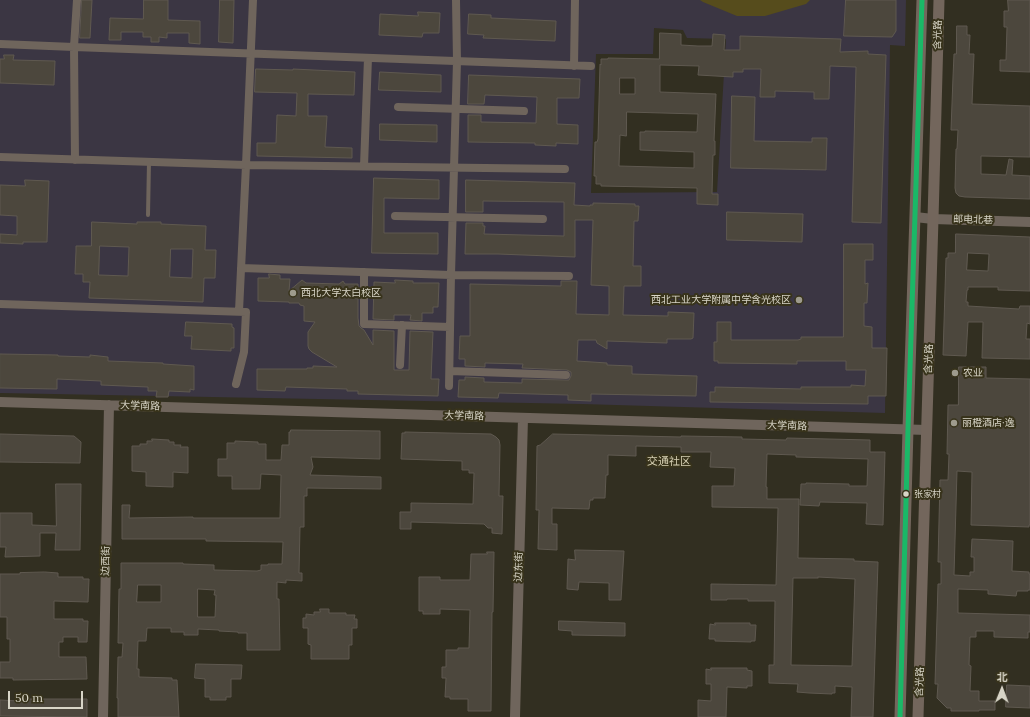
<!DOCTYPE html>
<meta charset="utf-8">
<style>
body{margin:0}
#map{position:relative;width:1030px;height:717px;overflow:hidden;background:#322f21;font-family:Lora,"Noto Sans SC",serif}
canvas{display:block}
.north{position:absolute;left:982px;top:669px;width:40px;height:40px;-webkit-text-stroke:3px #38331b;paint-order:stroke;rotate:1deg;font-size:11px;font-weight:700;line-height:16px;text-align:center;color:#d8d5c7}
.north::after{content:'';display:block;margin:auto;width:14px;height:18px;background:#d8d5c7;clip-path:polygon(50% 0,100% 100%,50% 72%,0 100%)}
.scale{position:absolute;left:8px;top:691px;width:75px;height:18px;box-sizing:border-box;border:2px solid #d8d5c7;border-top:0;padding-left:5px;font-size:12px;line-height:14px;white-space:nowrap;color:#d8d5c7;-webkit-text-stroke:3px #38331b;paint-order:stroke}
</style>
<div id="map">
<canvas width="1030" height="717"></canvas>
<div class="north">北</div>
<div class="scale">50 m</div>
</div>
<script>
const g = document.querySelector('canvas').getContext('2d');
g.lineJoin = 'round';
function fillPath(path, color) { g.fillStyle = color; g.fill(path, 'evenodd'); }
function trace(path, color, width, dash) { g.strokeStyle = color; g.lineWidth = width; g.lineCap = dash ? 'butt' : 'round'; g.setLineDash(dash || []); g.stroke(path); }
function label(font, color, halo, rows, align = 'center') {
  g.font = font + ' Lora,"Noto Sans SC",serif'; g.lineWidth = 4; g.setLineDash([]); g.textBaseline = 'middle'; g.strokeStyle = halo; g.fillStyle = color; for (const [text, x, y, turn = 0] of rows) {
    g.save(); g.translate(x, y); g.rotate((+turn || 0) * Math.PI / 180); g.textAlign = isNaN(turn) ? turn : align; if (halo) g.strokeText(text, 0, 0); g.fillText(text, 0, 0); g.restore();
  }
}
fillPath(new Path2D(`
 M0 0H906L905 46 890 45 885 413 582 404 0 393ZM654 28 683 30 687 38 726 39 717 192 591 193 596 54H653Z`), '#3b3643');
fillPath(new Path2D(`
 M700 0H810L806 4 765 16H737L703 2Z`), '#564c1c');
const building = new Path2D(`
 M82 0H92L90 38H80Z
 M144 0H168V20L200 21V44L189 43V33H167V38L159 37V42H151V37H143V32H121V40H109L110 18 143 19Z
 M220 0H234L233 43 219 42Z
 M846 0H896V31L892 37 844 36Z
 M1008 0H1030V72L1000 71V60H1006L1007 27H1004V11H1008Z
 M418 12 440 13 439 33H423L422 37 379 35 380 14 418 16Z
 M469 14 491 15V18L556 21 555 41 483 38 484 35 468 34Z
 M957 26H967V35H970L969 54H974L972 104 1030 106V157L981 156V174L1006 175 1009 159 1013 160 1012 175 1030 176V199L965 197 959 196 956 193 955 188 956 149H957L958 130H951L953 77 954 54H956Z
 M660 33 681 34V45L698 46H712L713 34 725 35 724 50H740V36L841 39 840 52 868 51V54L886 55 881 223 852 222 856 67 830 66 829 99H814V92L775 91V97H760L761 69H743V72H733V77L698 75 699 66 660 65V92L716 94 714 141H715V155H713L712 194H718V205L697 204V188L601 186V184H596V176H594L595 142H597L598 139 600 64 601 65V59H608V58L659 59ZM620 78H635V94H620ZM627 112 698 114 697 132 645 131V132H640V150L694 152V168L619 166 620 135 626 136Z
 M4 55H14L13 60 55 61 54 85 0 83V59H4Z
 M256 69 293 70V69L355 72 354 95 308 94V116H327L325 147 352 148V158L257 156V143H276L277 115 296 116 297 93 255 92Z
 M380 72 441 75V92L379 90Z
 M469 75 580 79 579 98H557V124L578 125V144L556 143V146L535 145V143L468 142V115H481V122L536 123 537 97 485 95 484 104H468Z
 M732 96 755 97 754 141 812 142V138H827L826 170 731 168Z
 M380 124 437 125V142L380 140Z
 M374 178 439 180V199L384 198V233H438V254L372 253Z
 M25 180 49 181 47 242H23V244L0 243V234L17 235V216L0 215V185L25 186Z
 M466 180 575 183 574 205 590 206V205H593V203L635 204V206H639L638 221H634L633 266H641V286H624L623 315 668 316V312L694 313 693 338 691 339H667V343L607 341V349L597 343 596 340H578L577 361 607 363V365L632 366V374L697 376 696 396 591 394V401L568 400V395L499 393 498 398 458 397 459 380H465V377L484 378V382L522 383V379L566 380H569L571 376V372L567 370 522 368 523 364 485 363V367L465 366V359H459L460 336H470V284L561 286V281H577L576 314 609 315V286L591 285 593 220H575V257L498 254H465L466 223H483V226H485L484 234 564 236V202L483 201V212H466Z
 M727 212 803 214 802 242 727 240Z
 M92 222 137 224V222H161V224L206 226 205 250H216L215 278H204L203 302 89 298 90 282H83V274H75L76 251V246H91ZM100 246 129 247 128 276 99 275ZM171 249H193L192 278 170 277Z
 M956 234 1030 237V291L998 290V287H968V290H967L966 302H968V306L1019 309 1020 306H1030V324L1027 323 1026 339H1030V359L982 358 983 322H968L966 356 943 355 946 258H948V253H955ZM968 253 989 254 988 271 967 270Z
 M844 244H873V260H865V284L868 283 867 303H864V326L872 327V348H887L886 396H868V404L710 402V392H715V387L801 389V387H851V385L865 386 866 370H846V361H797V364L718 363V361H714V342H717V322H731V340H798L801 339V337H843Z
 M269 274 280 275V279H290L289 291 302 280 306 283 339 284 343 281 345 284H358V318L359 326 361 328 364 330 373 345V330L394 331V370H409L410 331 433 332 431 379H439L438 396 358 394V391H347V389L286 387 285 391 257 390V369H307V368H313V366L337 367 312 352 309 349 308 346V332L315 322 304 321V306L300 305 299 303H289V302L258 301V278H269Z
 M395 280 413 281V283H439L438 307H433V313H422V321L410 320 411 315H394V320L373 319 374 282 395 283Z
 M186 322 232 324V327L234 328V348H231V351L191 349 192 336H185Z
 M0 354 58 355V356L90 357V355L108 357V361L163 363V364L194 366V390L190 389V392L169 391 168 397H156L157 391H148V387L101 385V381L57 379V389L0 388Z
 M959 367H986V378L1030 379V525H1029V527L971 525 972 472 957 471 954 575 970 576V572H974V557H971L972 539 1013 541 1012 571 1029 572V574H1030V590H1028V591H1017L1016 596 988 594V590L958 589V613L1030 615V632H1028V638L994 637V631H976V637H970L969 665 971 666 970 691H979V701H995V710H979V711H951V708H947L937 698 938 684H935L938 584H941V562H938L940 480H948L949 454H947L948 405H958Z
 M291 430 380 431V459L311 457 313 467 310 475 381 477V489L307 488V496H304V527H300L299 573H302V581L286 580V583L277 582V599H279L280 650H247V633H238V632L219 631V630L198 629V635H184V632H171V628H147L146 641H138L137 669H139V677L172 678V680H177L179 717H118V698H117L118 657H122L123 643H118L119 589H121V563H183V564L214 565V570L257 571 261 570V565H268V564H282L283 542 206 541V539H122V505H130L129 518 193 517V518H280L281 475 261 474 260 489H232V476H218V459H227V443H235V441L258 442V444H266V460H281L282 445H289V432H290ZM138 585H161V602H137ZM198 589 215 590 214 595H216L215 617H198Z
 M405 432 491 434 496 437 499 440 500 445 499 496H503L502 534 492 533V528H488L484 524 411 522V529H400V512H411V503L473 504 474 473H469V470H462V461L401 459 402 433H405Z
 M0 434 74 436 81 442 80 463 0 462Z
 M553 434 681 437V436L742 437V439L786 440 787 438 870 440V452H885L883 525 866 524 867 503 820 502 819 506 800 505 801 484H806V483L849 484V486H867L868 459 796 457V455L767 454 766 487H767V499H799L798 558 854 559V561L878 562 873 717H851L852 687 835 686V693H832V694L809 693 797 692 798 684 769 683V665H774L775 601H748V599H727V600H711V584L776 585 778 508 712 507V486H734L735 468 710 467 711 452H681V447L636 446V456L608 455V475H606L605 498H593V500H590L589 509 552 508V524H557V550L538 549 539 510H536L537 446 540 445ZM818 577 855 579 852 666 791 665 793 578H818Z
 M152 439 169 440V442H174V445H181L180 447H188V473L173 472V487L146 486V472L132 471V446H140V444H147V441H152Z
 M56 484H81L80 550H55L56 533H40V556L5 557 6 547H0V513H32V525L56 526Z
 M575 550 624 551 621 600H609V583L579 582 578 590 567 589 568 559 575 560Z
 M487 552H494L493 612H492L491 711H468V699H450V697H445L446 678H442V667H446V650H458V648H469L470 610 440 609V614H423V611H419V577H440V580H470L471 554H487Z
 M45 572 58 573V577H83V579H89L88 602 54 601V619H83V621H88L87 642H78V637H63V642H59V657H86L87 679 13 680V678H0V662H10V639H7V617H0V574H20V573Z
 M320 609H329V613H346V615H355L354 619H357V628H352V645H349V659H311V645L308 644V628H303V618H306V614L314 615V612H320Z
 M559 621 625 623V636L572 635V631L559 630Z
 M715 623H750V625H756L755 641H751V642L715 641V639H709L710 624 715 625Z
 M196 664 242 665 241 679H231V697H226V700H210V697H205V679L195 678Z
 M711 668H747V670L752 671V686H747V688L727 687 726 717H698V700L711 701V684H706V669L711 670Z
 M1007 685 1030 686V708L1006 707Z
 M19 699H87V717L0 716V700L19 701Z`);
fillPath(building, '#4c473d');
trace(building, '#5f5950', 1);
trace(new Path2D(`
 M148 215 149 162`), '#6f655c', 4);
trace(new Path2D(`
 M0 44 74 47 591 66
 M574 66 575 0
 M398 107 524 111
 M0 157 246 165 253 0
 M75 160 74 47 77 0
 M364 166 368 58
 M395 216 543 219
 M241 268 451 275 457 61 456 0
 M364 272V324L450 327
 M0 304 246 312 244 352 236 384
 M239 311 246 165 565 169
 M400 365 402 325
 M450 371 566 375
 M449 386 451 275 569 276`), '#6f655c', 8);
trace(new Path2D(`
 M915 217 933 219 1030 222
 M0 402 927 430
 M103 717 109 405
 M515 717 523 418`), '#6f655c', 10);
trace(new Path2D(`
 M900 717 908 429 922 0
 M918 717 933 219 939 0`), '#73665c', 11);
trace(new Path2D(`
 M900 717 908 429 922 0`), '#1ab867', 5);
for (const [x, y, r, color] of [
 [293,293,4,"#9e9b8d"],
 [799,300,4,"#9e9b8d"],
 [955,373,4,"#9e9b8d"],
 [954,423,4,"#9e9b8d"],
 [906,494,3.5,"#d8d5c7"]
]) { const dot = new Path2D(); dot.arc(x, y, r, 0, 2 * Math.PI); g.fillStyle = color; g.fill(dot); trace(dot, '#38331b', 1.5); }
label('9px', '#d8d5c7', '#38331b', [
 ["张家村",914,494]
], 'left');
label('10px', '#d8d5c7', '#38331b', [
 ["含光路",938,35,-89],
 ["邮电北巷",973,220,2],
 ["含光路",929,359,-88],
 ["大学南路",140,406,2],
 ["大学南路",464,416,2],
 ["大学南路",787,426,2],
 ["边西街",106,561,-89],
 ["边东街",519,567,-88],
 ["含光路",920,682,-88]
]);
label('10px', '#d8d5c7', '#38331b', [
 ["西北大学太白校区",301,293],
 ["西北工业大学附属中学含光校区",791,300,"right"],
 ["农业",963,373],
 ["丽橙酒店·逸",962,423]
], 'left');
label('11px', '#d5cfb3', '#38331b', [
 ["交通社区",669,462]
]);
</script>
